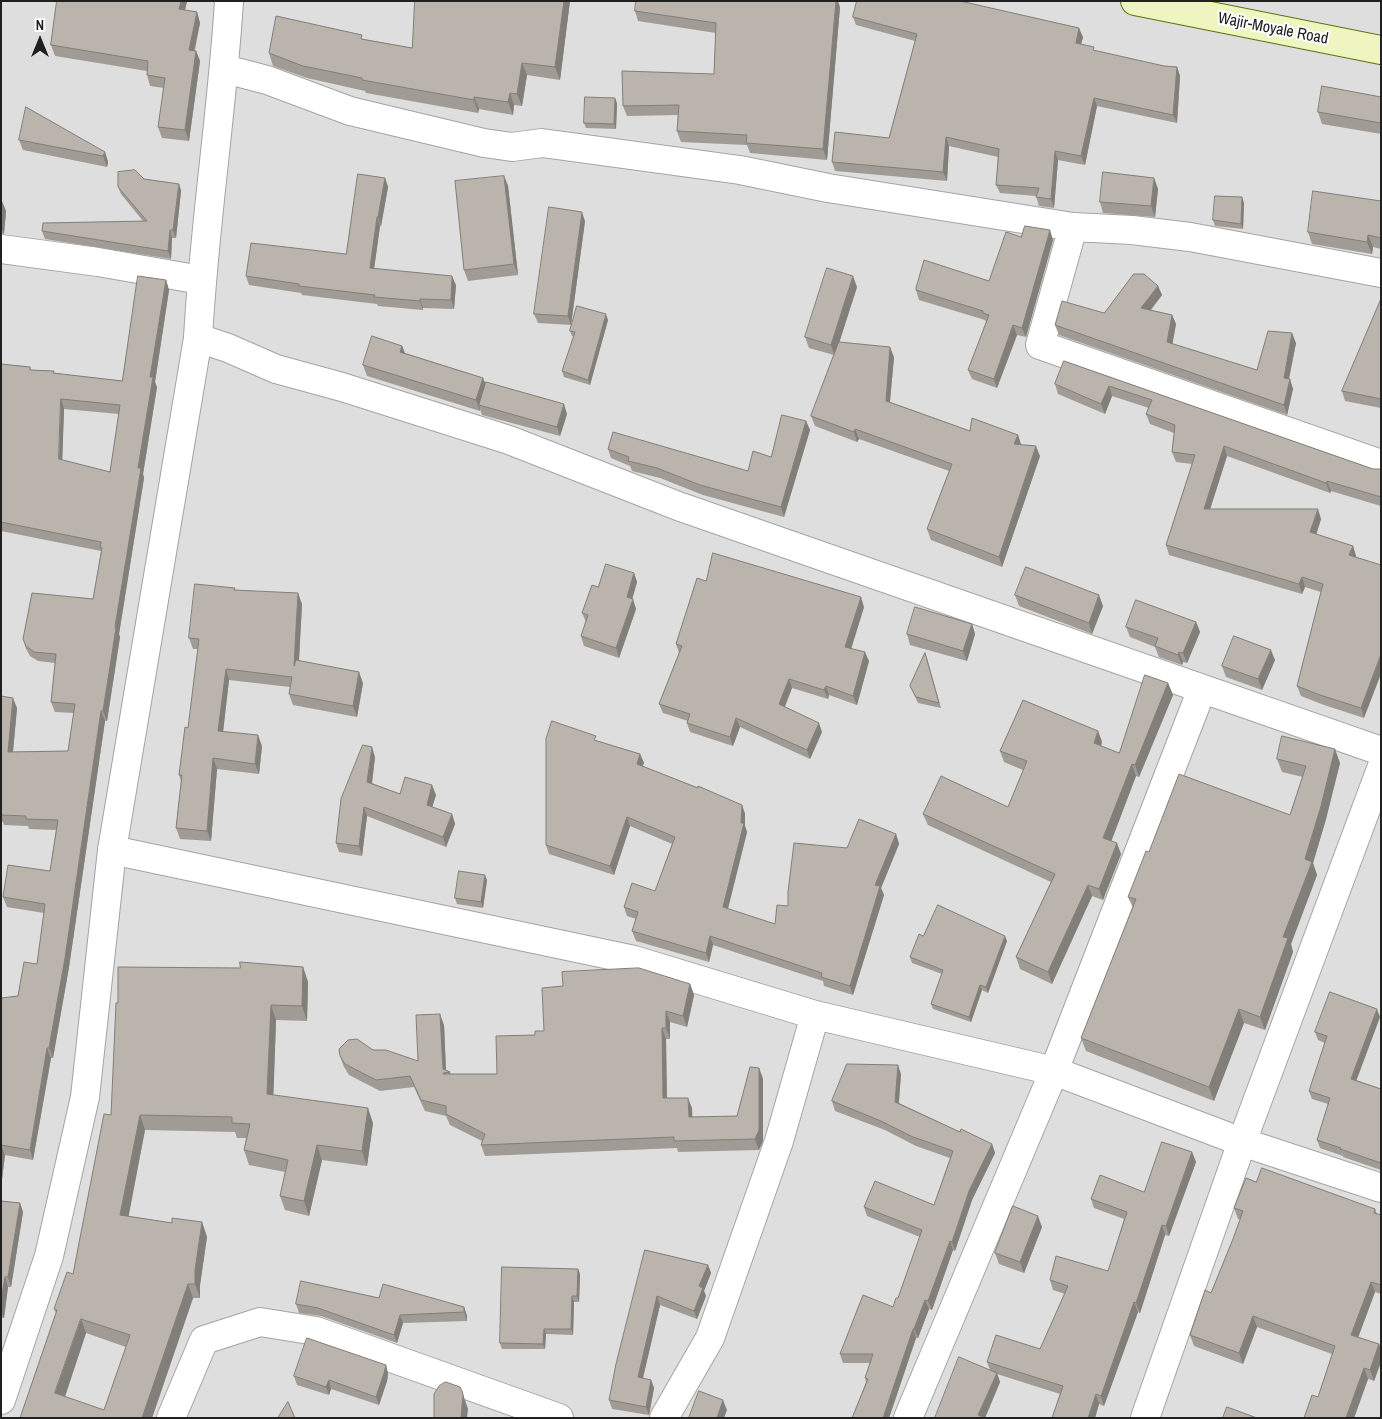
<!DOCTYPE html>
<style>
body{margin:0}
#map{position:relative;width:1382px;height:1419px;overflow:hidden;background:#f0eee8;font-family:"Archivo Narrow",sans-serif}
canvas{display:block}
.frame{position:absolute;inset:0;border:2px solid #202020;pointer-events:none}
.north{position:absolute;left:15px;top:15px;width:50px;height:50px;-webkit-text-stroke:4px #fff;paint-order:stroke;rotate:0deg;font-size:14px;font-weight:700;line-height:20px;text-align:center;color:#202020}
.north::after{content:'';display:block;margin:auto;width:18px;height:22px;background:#202020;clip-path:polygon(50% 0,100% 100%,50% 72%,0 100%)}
</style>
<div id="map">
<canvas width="1382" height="1419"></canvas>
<div class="frame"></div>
<div class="north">N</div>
</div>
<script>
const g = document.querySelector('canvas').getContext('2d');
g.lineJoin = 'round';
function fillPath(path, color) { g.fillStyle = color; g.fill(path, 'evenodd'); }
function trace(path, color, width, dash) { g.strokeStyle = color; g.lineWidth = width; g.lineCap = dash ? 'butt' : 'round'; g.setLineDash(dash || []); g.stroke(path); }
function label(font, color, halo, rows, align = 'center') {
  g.font = font + ' "Archivo Narrow",sans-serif'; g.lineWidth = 4; g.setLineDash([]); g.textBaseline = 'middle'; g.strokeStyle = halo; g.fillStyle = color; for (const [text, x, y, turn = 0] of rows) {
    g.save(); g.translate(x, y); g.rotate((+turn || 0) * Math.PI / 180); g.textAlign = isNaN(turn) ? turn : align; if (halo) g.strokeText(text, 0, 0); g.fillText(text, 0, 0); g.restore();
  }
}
fillPath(new Path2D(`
 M1 1H1381V1418H1Z`), '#dedede');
const minor = new Path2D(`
 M225 69 267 80 350 111 484 143 512 147 542 143 740 170 828 188 1073 227 1132 230 1190 237 1381 273
 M1073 227 1040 345 1381 464
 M1 249 98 262 201 280
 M198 338 228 348 276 369 342 387 509 440 678 506 1381 751
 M112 850 634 960 815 1015 1054 1071 1242 1142 1381 1188
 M171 1418 204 1340 260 1322 316 1331 559 1418
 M664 1418 710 1338 779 1141 815 1015
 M908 1418 1054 1071 1202 689
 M1145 1418 1242 1142 1381 769`);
const tertiary = new Path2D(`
 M1 1400 49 1256 85 1097 112 850 198 338C204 226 222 114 229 1`);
const secondary = new Path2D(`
 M1135 1 1381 50`);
trace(minor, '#a4a4a4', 30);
trace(tertiary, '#a4a4a4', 30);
trace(secondary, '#5d720d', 30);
trace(minor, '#fff', 28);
trace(tertiary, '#fff', 28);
trace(secondary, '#eef5c1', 28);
fillPath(new Path2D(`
 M46 1H187L185 10 197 12 200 23 195 50 196 51 200 61 189 141 162 138 158 127 164 88 150 86 147 75V71L55 56 51 45 57 2H47Z
 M570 1 560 80 527 75 522 106 514 105 513 115 479 109 478 113 366 93 365 91 307 78 273 66 269 53 363 39 412 48Z
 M840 7 827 160 750 153 747 145 681 142 677 131 678 115 627 116 623 106 714 74 716 33 638 21 635 11Z
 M853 17 1083 37 1081 44 1095 51 1164 66 1177 67 1180 76 1177 123 1097 106 1085 165 1058 160 1054 208 1039 206 1036 196 1000 193 996 185 998 157 949 146 947 181 835 171 832 162 889 138 915 41 856 25Z
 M1381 97V134L1322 124 1318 112Z
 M617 103 616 129 586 128 584 123Z
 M19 140 105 152 108 162 107 167 23 150Z
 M504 176 508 186 518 275 468 281 464 270Z
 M385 178 388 187 381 226H380L374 268 456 285 454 309 423 308V310L378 306 377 304 302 295 301 293 249 285 246 276 346 254Z
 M1154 178 1158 189 1155 217 1103 213 1100 202Z
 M144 179 179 184 181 191 176 238H172L171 259 45 239 42 231 143 221 121 194 118 187Z
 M1242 197 1244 203 1243 229 1215 226 1213 220Z
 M1 201 6 211 4 234 1 233Z
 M1381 201V249L1373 247 1372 254 1312 244 1308 232Z
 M585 221 571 325 538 323 534 314Z
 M1021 237 1053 240 1026 337 1017 335 997 388 972 379 968 370 986 322 985 320 919 300 916 290 989 281Z
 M166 280 169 290 155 382 157 387 143 474 144 478 119 634 120 637 107 721H105L69 967 53 1058H51L33 1160 5 1155 1 1187V998L18 996 37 964 44 913 7 907 3 897 50 871 56 830 29 829 28 826 4 825 3 822H1V696L17 708 13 752 68 751 74 713 55 712 51 702 55 663 38 661 30 656 26 649 23 639 93 599 101 551 1 531V364L30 367 31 370 54 371V373L122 381ZM64 409 119 414 110 472 62 460Z
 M1158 286 1162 295 1151 310 1172 315 1176 324 1172 344 1257 370 1296 343 1289 379 1293 389 1287 415 1059 335 1055 325 1104 313Z
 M857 287 839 342 894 357 890 402 970 431 1018 435 1021 444 1040 456 1002 567 931 540 927 529 949 471 859 439 857 442 815 426 811 416 834 355 809 348 805 337Z
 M1381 299V408L1345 401 1342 391Z
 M608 320 590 385 564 377 562 371 574 337 572 336 570 331Z
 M402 346 405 353 483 378 485 384 567 414 560 436 482 415 480 409V411L367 376 363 365Z
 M1064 361 1373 469H1381V506L1331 491 1330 493 1227 456 1210 509 1321 519 1316 534 1353 546 1356 556 1364 718 1324 705 1301 696 1297 686 1321 592 1305 587 1302 594 1169 555 1166 545 1192 464 1176 462 1172 452 1174 433 1150 424 1146 414 1149 408 1112 396 1105 414 1058 394 1055 384Z
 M806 421 810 430 784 517 703 495 660 478 632 471 630 466 611 458 608 449 748 471 771 457Z
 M634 573 637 582 632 599 636 609 619 658 584 646 581 636 586 622 582 613 598 587Z
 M706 581 864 607 851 648 869 661 857 705 829 695 828 699 792 688 785 707 822 732 810 759 740 727 733 746 690 732 687 723 688 721 663 713 659 704 679 653 676 644Z
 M235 588V590L302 604 299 661 363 683 357 717 293 705 289 694 290 687 229 680 223 732 262 746 259 774 217 769 211 841 180 839 176 828 181 781 179 775 188 728 198 649H193L189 638Z
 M1015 595 1103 606 1092 634 1019 606Z
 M1196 622 1200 632 1187 663 1183 662 1182 665 1159 657 1155 647 1130 637 1126 627Z
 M972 624 975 634 967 661 910 645 907 634Z
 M925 653 927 658 941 708 918 703 910 686Z
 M1275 660 1262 690 1226 677 1222 666Z
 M1168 683 1173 695 1139 777 1136 776 1111 841 1121 854 1103 900 1092 896 1052 984 1020 969 1016 957 1051 882 928 825 923 814 1008 807 1023 770 1004 762 1000 751 1098 731 1102 742 1101 746 1119 753Z
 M598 741 640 754 644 763 642 766 742 805 745 814V826L747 832 728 909 775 924 788 906 847 848 896 834 899 844 881 888 884 895 853 995 824 986 823 981 713 945 709 962 636 941 632 931 636 919 627 916 624 907 655 891 672 844 630 826 614 875 549 854 546 845Z
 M375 757 372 783 400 794 436 795 432 807 452 814 455 824 446 847 367 816 362 856 339 852 336 843Z
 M1277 759 1340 763 1326 819 1313 863 1317 875 1291 944 1293 952 1265 1030 1244 1023 1214 1101 1086 1051 1081 1038 1133 908 1128 897 1149 852 1290 815 1303 777 1282 772Z
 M487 880 483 908 457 904 455 898Z
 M923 936 1007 941 988 993 982 990 971 1022 933 1009 931 1004 942 974 912 963 910 957Z
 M303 967 308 982 307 1021 276 1020 273 1095 373 1123 367 1166 322 1160 309 1216 285 1210 280 1196 285 1172 249 1165 244 1150 246 1138H237L235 1132 145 1130 128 1216 172 1223 202 1222 207 1237 200 1285V1298H193L152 1418H20L56 1313 54 1309 73 1274 111 1115 118 1003 240 968ZM86 1333 126 1347 104 1410 65 1397Z
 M690 984 694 995 687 1027 670 1022V1039H666L667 1098 692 1108V1117L737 1116 759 1068 763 1079V1141L759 1150 678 1152 677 1148 485 1156 481 1145 482 1141 450 1125 446 1116 425 1111 414 1087 380 1091 349 1075 344 1067 340 1056 373 1050 418 1061 444 1025 446 1070 450 1072 451 1074H497L535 1035Z
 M1380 1017 1356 1080 1381 1089V1170L1343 1157V1156L1320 1148 1317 1140 1328 1104 1312 1099 1309 1091 1325 1043 1318 1040 1315 1032Z
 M901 1074 899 1103 960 1132 992 1144 995 1153 972 1200 955 1251 953 1250 932 1310 929 1309 918 1338H916L889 1418H852L866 1382 865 1378 870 1363H843L840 1354 893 1307 898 1298 920 1237 867 1216 864 1207 934 1205 950 1158 916 1146 885 1130 835 1111 832 1101Z
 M1192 1152 1196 1162 1169 1236 1165 1235 1140 1313 1138 1312 1104 1406 1099 1404 1095 1418H1052L1060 1394 997 1374 1000 1382 985 1418 990 1370 987 1362 1040 1349 1065 1294 1053 1290 1050 1280 1108 1271 1124 1219 1094 1208 1091 1199 1144 1192Z
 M1256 1182 1375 1209 1377 1214 1381 1215V1294L1375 1292 1358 1337 1379 1344 1381 1349V1362L1374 1381 1368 1379 1354 1418H1304L1318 1397 1332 1354 1257 1327 1243 1364 1194 1346 1190 1335 1211 1293 1233 1239 1240 1219H1238L1234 1208Z
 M1 1201 20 1203 23 1212 11 1287H8L4 1318H1Z
 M1042 1227 1024 1273 999 1264 995 1253Z
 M645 1250 708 1265 711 1273 704 1291 706 1296 697 1319 660 1305 643 1378 651 1380 654 1388 649 1415 612 1409 609 1400Z
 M578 1269 580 1274 579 1302H574L573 1335 546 1334 545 1349H502L500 1343Z
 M379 1298 464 1307 467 1316V1321L403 1323 397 1343 321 1316 299 1313 296 1304Z
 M386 1365 388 1374 387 1381 379 1405 331 1389 329 1395 297 1385 294 1376Z`), '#a09b95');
fillPath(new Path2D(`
 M181 1H187L183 19 179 9Z
 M564 1H570L560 80 555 67Z
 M836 1H838L840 7 827 160 823 149Z
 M197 12 200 23 192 60 189 50Z
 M1079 28 1083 37 1079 52 1076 43Z
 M196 51 200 61 189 141 185 130Z
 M522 63 527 75 522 106 517 94Z
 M1177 67 1180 76 1177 123 1173 115Z
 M510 93 514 105 513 115 508 102Z
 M474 97 479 109 478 113 474 100Z
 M615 98 617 103 616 129 614 124Z
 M1094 98 1097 106 1085 165 1081 156Z
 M946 137 949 146 947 181 943 172Z
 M1055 151 1058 160 1054 208 1051 199Z
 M105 152 108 162 107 167 103 156Z
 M504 176 508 186 518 275 514 264Z
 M385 178 388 187 381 226 378 217Z
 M1154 178 1158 189 1155 217 1151 206Z
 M179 184 181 191 176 238 173 230Z
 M1242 197 1244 203 1243 229 1241 224Z
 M2 201 6 211 4 234 1 227Z
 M582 212 585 221 571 325 568 316Z
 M377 217 380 226 373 277 370 268Z
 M170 230 172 238 171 259 168 251Z
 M1050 230 1053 240 1026 337 1022 328Z
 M1368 235 1373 247 1372 254 1367 242Z
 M452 276 456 285 454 309 451 300Z
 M853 276 857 287 835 356 831 345Z
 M166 280 169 290 155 382 157 387 143 474 144 478 119 634 120 637 107 721 103 711 138 468 150 377Z
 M1158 286 1162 295 1145 317 1141 308Z
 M420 299 423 308V310L420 301Z
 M606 314 608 320 590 385 588 380Z
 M1172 315 1176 324 1171 352 1167 342Z
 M1013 325 1017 335 997 388 994 379Z
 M1292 333 1296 343 1287 388 1284 378Z
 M402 346 406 356 400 352Z
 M890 347 894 357 889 411 886 401Z
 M483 378 487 388 479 405 480 409V411L476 400Z
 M1290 379 1293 389 1287 415 1284 405Z
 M1109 386 1112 396 1105 414 1101 404Z
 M61 399 64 409 62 469 59 459Z
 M564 404 567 414 560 436 557 427Z
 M806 421 810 430 784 517 781 507Z
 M855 429 859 439 857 442 854 432Z
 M1018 435 1021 445 1014 444Z
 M1036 446 1040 456 1002 567 999 557Z
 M1224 446 1227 456 1207 519 1204 509Z
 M1327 481 1331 491 1330 493 1326 483Z
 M1318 509 1321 519 1314 542 1310 532Z
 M1353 546 1356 556 1353 565 1349 555Z
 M634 573 637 582 630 607 627 597Z
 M1302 577 1305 587 1302 594 1299 584Z
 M298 593 302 604 298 677 294 666Z
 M1099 595 1103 606 1092 634 1089 623Z
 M861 597 864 607 849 656 845 647Z
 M633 599 636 609 619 658 616 648Z
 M1196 622 1200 632 1187 663 1183 653Z
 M972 624 975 634 967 661 963 651Z
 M1271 650 1275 660 1262 690 1258 679Z
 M865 652 869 661 857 705 853 696Z
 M1179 652 1183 662 1182 665 1178 655Z
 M1381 654V674L1364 718 1361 708Z
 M226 669 229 680 222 741 218 731Z
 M359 672 363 683 357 717 353 706Z
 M789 679 792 688 782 713 779 704Z
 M1168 683 1173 695 1139 777 1135 765Z
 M826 686 829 695 828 699 824 690Z
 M13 698 17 708 12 762 8 752Z
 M101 711 105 721 69 967 53 1058 49 1048Z
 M736 718 740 727 733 746 730 737Z
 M819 723 822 732 810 759 807 750Z
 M1098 731 1102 742 1098 755 1094 743Z
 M258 735 262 746 259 774 255 764Z
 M372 747 375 757 371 791 367 782Z
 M1335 749 1340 763 1326 819 1313 863 1317 875 1291 944 1293 952 1265 1030 1260 1017 1283 937Z
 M640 754 644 763 640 773 637 764Z
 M213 758 217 769 211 841 207 831Z
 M1132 764 1136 776 1108 850 1103 838Z
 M432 785 436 795 430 814 427 805Z
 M742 805 745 814V826L747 832 726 916 723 907 741 823Z
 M364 807 367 816 362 856 359 846Z
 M452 814 455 824 446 847 443 837Z
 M627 817 630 826 614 875 610 866Z
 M896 834 899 844 881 888 884 895 853 995 850 986 875 885Z
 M1117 843 1121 854 1103 900 1099 889Z
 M485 875 487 880 483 908 481 902Z
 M1088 885 1092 896 1052 984 1048 972Z
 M710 936 713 945 709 962 706 953Z
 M1005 936 1007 941 988 993 986 987Z
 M303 967 308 982 307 1021 302 1006Z
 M690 984 694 995 687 1027 683 1016Z
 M980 985 982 990 971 1022 969 1017Z
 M271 1005 276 1020 273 1109 267 1094Z
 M1239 1009 1244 1023 1214 1101 1209 1087Z
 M1377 1009 1380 1017 1354 1087 1351 1079Z
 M666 1011 670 1022V1039L666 1028Z
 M440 1014 444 1025 446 1072 443 1069Z
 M662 1028 666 1039 667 1109 663 1098Z
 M47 1048 51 1058 33 1160 30 1150Z
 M898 1065 901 1074 898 1111 895 1102Z
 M759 1068 763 1079V1141L759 1150 755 1139Z
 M688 1098 692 1108 693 1128 689 1117Z
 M368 1108 373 1123 367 1166 362 1151Z
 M140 1115 145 1130 126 1230 120 1215Z
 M992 1144 995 1153 972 1200 955 1251 952 1242 969 1191Z
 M1 1145 5 1155 1 1187Z
 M317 1145 322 1160 309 1216 304 1201Z
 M1192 1152 1196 1162 1169 1236 1166 1226Z
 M20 1203 23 1212 11 1287 8 1277Z
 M1038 1216 1042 1227 1024 1273 1020 1262Z
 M202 1222 207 1237 200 1285V1298L195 1284V1270Z
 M1162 1225 1165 1235 1140 1313 1136 1303Z
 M950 1241 953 1250 932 1310 928 1301Z
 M708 1265 711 1273 704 1291 706 1296 697 1319 694 1311 699 1286Z
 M578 1269 580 1274 579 1302 577 1296Z
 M5 1277 8 1287 4 1318 1 1312V1300Z
 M1371 1282 1375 1292 1355 1346 1351 1335Z
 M188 1284 193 1298 152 1418H142Z
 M572 1296 574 1302 573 1335 571 1329Z
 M657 1296 660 1305 641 1386 638 1377Z
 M925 1300 929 1309 918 1338 914 1329Z
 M1134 1302 1138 1312 1104 1406 1101 1396Z
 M464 1307 467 1316V1321L464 1312Z
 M400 1315 403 1323 397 1343 394 1335Z
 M1253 1316 1257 1327 1243 1364 1239 1353Z
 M81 1319 86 1333 61 1408 55 1393Z
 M544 1329 546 1334 545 1349 543 1344Z
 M913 1329 916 1338 889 1418H883Z
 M1379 1344 1381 1349V1362L1374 1381 1370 1370Z
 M386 1365 388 1374 387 1381 379 1405 376 1397Z
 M1364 1368 1368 1379 1354 1418H1346Z
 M997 1373 1000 1382 985 1418 978 1415Z
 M329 1380 331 1389 329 1395 326 1387Z
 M651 1380 654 1388 649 1415 646 1407Z
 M462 1391 468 1409 467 1418H461Z
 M1096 1394 1099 1404 1095 1418H1088Z
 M723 1400 727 1410 724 1418H717Z`), '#827e79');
const building = new Path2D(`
 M57 1H181L179 9 197 12 189 50 196 51 185 130 158 127 165 78 147 75 148 61 51 45Z
 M415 1H564L555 67 522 63 517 94 510 93 508 102 474 97V100L362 80V78L303 66 269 53 276 16 362 35 361 39 412 48Z
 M636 1H836L823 149 746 143 747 135 677 131 679 105 623 106 622 71 714 74 716 23 635 11Z
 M857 1H960L1079 28 1076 43 1094 47 1093 50 1164 66 1177 67 1173 115 1094 98 1081 156 1055 151 1051 199 1036 197 1039 188 996 185 999 149 946 137 943 172 832 162 835 132 889 138 917 34 853 17Z
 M1322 86 1381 97V123L1318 112Z
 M585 97 615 98 614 124 584 123Z
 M26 107 105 152 103 156 19 140Z
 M135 170 144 179 179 184 173 230H170L168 251 42 231 43 223 147 221 118 187V172Z
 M1103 172 1154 178 1151 206 1100 202Z
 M358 174 385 178 378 217H377L370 268 452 276 451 300 420 299V301L374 297 375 295 299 286V284L246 276 251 243 346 254Z
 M504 176 514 264 464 270 455 181Z
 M1313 191 1381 201V238L1368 235 1367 242 1308 232Z
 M1215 196 1242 197 1241 224 1213 220Z
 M549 207 582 212 568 316 534 314Z
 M1025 226 1050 230 1022 328 1013 325 994 379 968 370 989 315 983 313V311L916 290V288L924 260 989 281 1006 232 1021 237Z
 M827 268 853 276 831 345 805 337Z
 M1134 274H1144L1158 286 1141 308 1172 315 1167 342 1257 370 1268 331 1292 333 1284 378 1290 379 1284 405 1055 325 1062 301 1104 313Z
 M138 276 166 280 150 377H153L138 468H141L115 627 116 628 103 711H101L65 958 49 1048H47L30 1150 1 1145V1146V998L18 996 24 962 37 964 45 904 3 897 8 865 50 871 58 820 26 819V816L1 815V696L13 698 8 752 68 751 75 704 51 702 56 654 34 652 26 646 23 639 32 593 93 599 102 548H100L101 542 1 522V364L30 367V370L54 371 53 373 122 381ZM61 399 120 405 110 472 59 459Z
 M1381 299V399L1342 391Z
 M577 306 606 314 588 380 562 371 575 332 570 331Z
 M372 336 402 346 400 352 483 378 476 400 363 365Z
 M839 342 890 347 886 401 970 431 972 418 1018 435 1014 444 1036 446 999 557 927 529 952 464 855 429 854 432 811 416Z
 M1064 361 1373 469H1381V497L1327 481 1326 483 1224 446 1204 509H1318L1310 532 1353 546 1349 555 1381 565V654L1361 708 1320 695 1297 686 1323 584 1302 577 1299 584 1166 545 1195 455 1172 452 1175 425 1146 414 1152 400 1109 386 1101 404 1055 384Z
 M486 382 564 404 557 427 479 405Z
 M782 415 806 421 781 507 700 485 657 468 628 461 629 457 608 449 613 432 748 471 753 451 771 457Z
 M713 553 861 597 845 647 865 652 853 696 826 686 824 690 789 679 779 704 819 723 807 750 736 718 730 737 687 723 690 714 659 704 682 646 676 644 697 578 706 581Z
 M606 564 634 573 627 597 633 599 616 648 581 636 588 615 582 613 592 585 598 587Z
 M1026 567 1099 595 1089 623 1015 595Z
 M195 584 235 588 234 590 298 593 294 666 296 660 359 672 353 706 289 694 292 677 226 669 218 731 258 735 255 764 213 758 207 831 176 828 182 775H179L185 727 188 728 199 639 189 638Z
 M1136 600 1196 622 1183 653 1179 652 1178 655 1155 646 1158 638 1126 627Z
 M915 607 972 624 963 651 907 634Z
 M1234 636 1271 650 1258 679 1222 666Z
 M925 653 939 703 916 697 910 686Z
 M1145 675 1168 683 1135 765 1132 764 1103 838 1117 843 1099 889 1088 885 1048 972 1016 957 1055 874 923 814 941 776 1008 807 1027 761 1000 751 1023 700 1098 731 1094 743 1119 753Z
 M552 721 596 736 594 740 640 754 637 764 698 788V786L742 805 741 823H744L723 907 775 924 777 905 788 906V892L794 843 847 848 859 819 896 834 875 885 880 886 850 986 821 977 822 973 710 936 706 953 632 931 638 912 624 907 632 883 655 891 675 837 627 817 610 866 546 845V739Z
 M1282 736 1335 749 1321 806 1305 859 1312 862 1283 937 1288 938 1260 1017 1239 1009 1209 1087 1081 1038 1136 899 1128 897 1146 851 1149 852 1179 774 1290 815 1306 766 1277 759Z
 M363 745 372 747 367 782 400 794 405 777 432 785 427 805 452 814 443 837 364 807 359 846 336 843 341 799Z
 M459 871 485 875 481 902 455 898Z
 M938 905 1005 936 986 987 980 985 969 1017 931 1004 943 970 910 957 919 934 923 936Z
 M240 962 303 967 302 1006 271 1005 267 1094 368 1108 362 1151 317 1145 304 1201 280 1196 288 1160 244 1150 250 1124 232 1123V1117L140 1115 120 1215 172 1223V1218L202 1222 195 1270V1284H188L142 1418H20L57 1310 54 1309 67 1272 73 1274 104 1114 111 1115 116 1003H118V967L240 968ZM81 1319 130 1335 104 1410 55 1393Z
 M639 968 690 984 683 1016 666 1011V1028H662L663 1098H688L689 1117 737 1116 750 1067 759 1068V1130L755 1139 674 1141V1137L481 1145 485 1134 446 1114V1106L421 1100 410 1076 376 1080 345 1064 340 1056 339 1049 348 1040 357 1039 373 1050H386L418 1061 416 1015 440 1014 443 1069 450 1072 443 1073V1074H497L496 1036 535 1035V1031H544L542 988 563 986 562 972Z
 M1330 992 1377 1009 1351 1079 1381 1089V1163L1340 1149 1341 1148 1317 1140 1330 1098 1309 1091 1327 1036 1315 1032Z
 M847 1064 898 1065 895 1102 960 1132 961 1129 992 1144 969 1191 952 1242 950 1241 928 1301 925 1300 914 1329H913L883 1418H852L868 1379 865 1378 873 1354H840L863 1295 893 1307 896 1298H898L922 1230 864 1207 875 1181 934 1205 953 1151 913 1137 881 1121 832 1101Z
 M1162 1142 1192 1152 1166 1226 1162 1225 1136 1303 1134 1302 1101 1396 1096 1394 1088 1418H1052L1063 1386 987 1362 996 1335 1040 1349 1068 1286 1050 1280 1056 1256 1108 1271 1127 1212 1091 1199 1100 1175 1144 1192Z
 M1262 1168 1375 1209 1374 1213 1381 1215V1285L1371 1282 1351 1335 1379 1344 1370 1370 1364 1368 1346 1418H1304L1312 1395 1318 1397 1335 1346 1253 1316 1239 1353 1190 1335 1205 1290 1211 1293 1233 1239 1243 1211 1234 1208 1246 1178 1256 1182Z
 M1 1201 20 1203 8 1277H5L1 1300Z
 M1013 1206 1038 1216 1020 1262 995 1253Z
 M645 1250 708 1265 699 1286 703 1288 694 1311 657 1296 638 1377 651 1380 646 1407 609 1400 616 1364Z
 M502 1267 578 1269 577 1296H572L571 1329H544L543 1344 500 1343Z
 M301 1281 379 1298 383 1284 464 1307V1312L400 1315 394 1335 318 1308 296 1304Z
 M307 1338 386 1365 384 1373 376 1397 329 1380 326 1387 294 1376Z
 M959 1357 997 1373 978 1415 984 1418H935Z
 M446 1382 460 1387 462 1391 463 1395 461 1418H434V1394L439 1386Z
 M699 1391 723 1400 717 1418H689Z
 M288 1402 295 1418H278Z
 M1227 1407 1257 1418H1223Z`);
fillPath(building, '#bab4ad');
trace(building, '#827e79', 1);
label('16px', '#202020', '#fff', [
 ["Wajir-Moyale Road",1273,29,11]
]);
</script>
